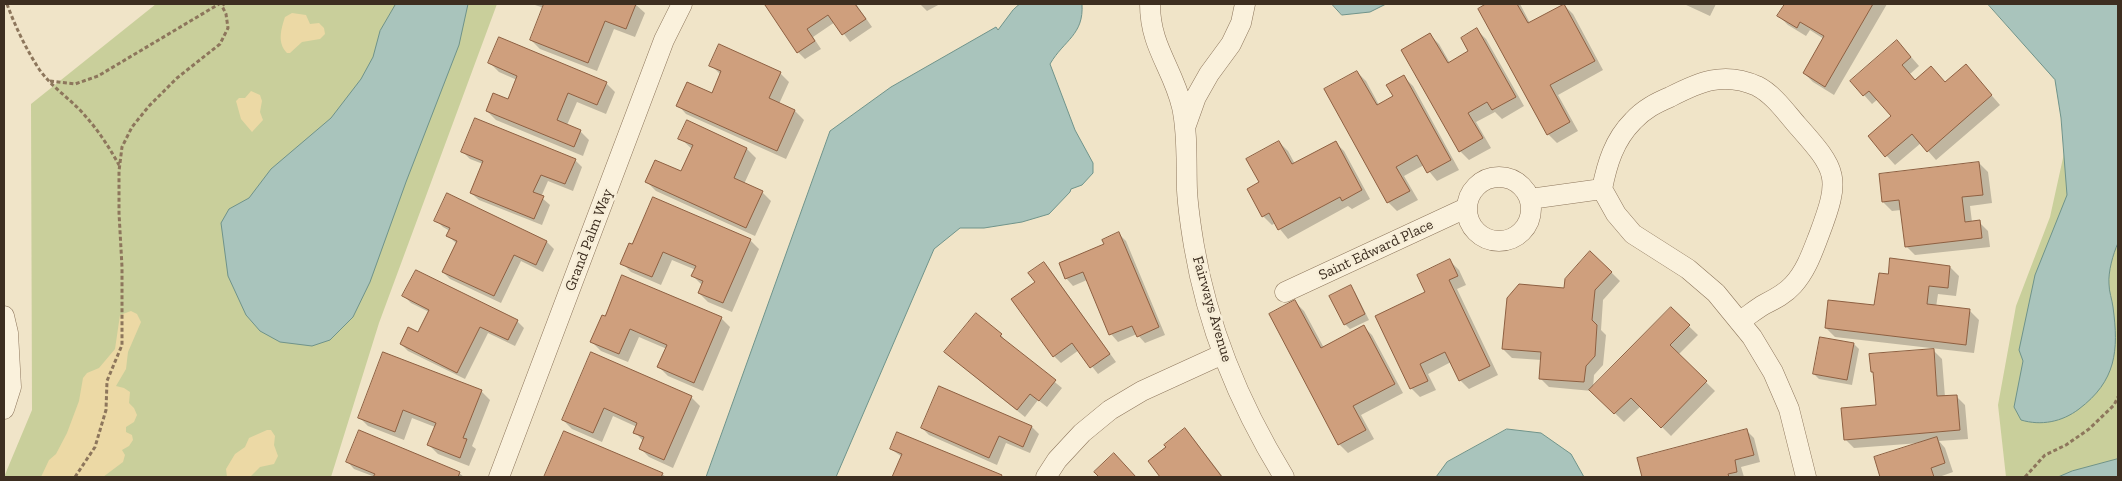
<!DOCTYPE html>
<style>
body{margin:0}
#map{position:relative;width:2122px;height:481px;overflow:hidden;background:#f0e4c8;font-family:"Zilla Slab",serif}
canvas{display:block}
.frame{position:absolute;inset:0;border:5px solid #3d2e20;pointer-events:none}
</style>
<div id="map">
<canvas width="2122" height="481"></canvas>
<div class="frame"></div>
</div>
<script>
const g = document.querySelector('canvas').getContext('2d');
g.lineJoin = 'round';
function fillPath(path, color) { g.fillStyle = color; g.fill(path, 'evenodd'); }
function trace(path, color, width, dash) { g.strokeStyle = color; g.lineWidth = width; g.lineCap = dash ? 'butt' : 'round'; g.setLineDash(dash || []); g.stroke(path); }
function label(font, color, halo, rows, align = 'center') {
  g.font = font + ' "Zilla Slab",serif'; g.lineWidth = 5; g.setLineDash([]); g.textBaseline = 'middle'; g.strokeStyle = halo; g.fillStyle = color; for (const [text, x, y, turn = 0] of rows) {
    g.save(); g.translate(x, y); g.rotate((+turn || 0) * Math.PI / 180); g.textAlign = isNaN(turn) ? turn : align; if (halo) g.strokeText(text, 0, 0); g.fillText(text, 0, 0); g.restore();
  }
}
fillPath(new Path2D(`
 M156 4H497L379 323 331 477H4L32 410 31 104Z
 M2118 4V477H2006L1998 405 2016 306 2050 217 2089 40Z`), '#c9cf9b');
fillPath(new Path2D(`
 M292 13 306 15 310 24 319 23 324 28 325 34 320 39 302 42 290 53H287C277 43 281 29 285 17Z
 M251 91 260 95 262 101 260 112 263 120 252 132 241 119 236 101 239 98H245Z
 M131 311 137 314 141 322 128 352 126 369 116 386 124 388 130 392 129 403 134 408 137 415 134 422 126 427V432L132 435 133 440 129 446 122 450 125 455 123 462 103 477H41L49 460 56 454 67 433 79 401 83 378 87 373 99 368 115 349 120 315Z
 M267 430H271L275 436 274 445 278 456 274 464 260 467 250 477H227L226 469 235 454 245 447 249 438Z`), '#ecd9a5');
const water = new Path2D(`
 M396 4H468L459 45 406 182 370 282 353 317 330 340 312 346 280 342 260 331 246 315 228 276 221 223 229 209 249 198 271 169 331 118 361 79 373 57 380 31Z
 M1020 4H1082C1084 35 1064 40 1050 64L1075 130 1093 163V173L1082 185 1071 189 1070 192 1049 214 1022 222 984 228H960L934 249 836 477H706L830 131 891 87 996 27 998 30 1013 10Z
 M1332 4H1386L1370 12 1342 15Z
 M1988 4H2118V243C2113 254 2108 272 2109 284 2109 292 2112 299 2113 307 2119 351 2116 381 2079 409 2062 422 2041 426 2021 420L2014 407 2023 361 2019 350 2035 275 2067 195 2061 118 2055 80Z
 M1507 429 1541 433 1571 454 1584 477H1436L1447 462Z
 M2118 459V477H2058L2072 471Z`);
fillPath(water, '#a9c4bc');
trace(water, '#6f938a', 1);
fillPath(new Path2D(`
 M532 4H635L645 13 635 37 614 29 597 71 540 49 531 40 544 8Z
 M769 4H856L872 27 850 42 835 22 813 37 821 49 805 59 798 52 767 5Z
 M920 4H940L927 11Z
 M1489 4H1520L1530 23 1564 5 1573 14 1603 70 1558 95 1578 131 1557 143 1548 134 1479 9Z
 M1684 4H1716L1710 16Z
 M1786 4H1887L1834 95 1813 82 1804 73 1824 39 1810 30 1806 36 1788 25 1779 16Z
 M1477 30 1486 39 1524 106 1502 119 1495 112 1476 122 1491 148 1469 160 1460 151 1430 35 1439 44 1450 63 1470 51Z
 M1906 51 1919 66 1910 74 1916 81 1946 83 1974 75 2000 105 1936 160 1921 143 1895 165 1869 136 1892 117 1878 99 1872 104 1864 95Z
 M490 63 606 83 615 92 606 114 577 102 567 125 580 131 589 140 583 156 496 120 487 111 508 101 517 80 499 72Z
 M711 65 780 73 789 82 779 104 795 111 804 120 786 159 686 114 678 105 712 94 720 74Z
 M1357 72 1366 81 1379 105 1394 97 1404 77 1413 86 1459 170 1437 181 1424 165 1404 176 1418 200 1397 211 1388 202Z
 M680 138 747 149 756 158 744 184 762 192 771 201 755 236 656 191 647 182 681 173 692 149Z
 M1279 142 1288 151 1295 164 1335 142 1344 151 1370 199 1352 209 1348 206 1288 239 1275 223 1272 225 1263 216 1260 183Z
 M463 152 575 160 582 167 573 191 548 181 541 197 550 205 542 225 479 200 471 193 483 164 470 159Z
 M1979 163 1988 172 1992 203 1970 206 1972 222H1979L1988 231 1990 247 1915 255 1906 246 1901 210 1892 211 1883 202Z
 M448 195 547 242 554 249 543 272 521 261 501 303 450 279 443 272 457 244 448 236 450 231 443 227 436 220Z
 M1119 234 1126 241 1165 335 1145 343 1137 334 1118 342 1111 334 1087 280 1073 286 1066 278Z
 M750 240 759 249 732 312 708 302 699 293 702 285 693 276 696 270 672 260 661 285 631 272 622 263 630 245Z
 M1450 261 1459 270 1466 285 1457 289 1498 375 1469 389 1460 380 1451 362 1428 374 1436 390 1420 397 1411 388 1427 292Z
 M1044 263 1051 271 1116 362 1098 374 1079 350 1061 363 1054 356 1036 282Z
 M1950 267 1959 276 1956 296 1938 294 1936 307 1970 311 1979 320 1974 353 1835 337 1826 328 1876 307Z
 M1611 272 1620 281 1603 300 1601 330 1606 335 1603 365 1594 375 1593 388 1671 309 1698 335 1678 355 1715 391 1671 436 1641 406 1624 422 1592 391 1549 387 1540 378 1542 360 1512 358 1503 349 1565 290Z
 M1350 287 1355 292 1369 320 1350 329 1345 324 1331 296Z
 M404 296 517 321 524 328 515 346 488 333 465 379 408 351 401 344 419 334 429 312 411 303Z
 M1295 302 1304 311 1324 348 1363 326 1372 335 1403 393 1361 415 1374 439 1348 453 1339 444Z
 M603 316 721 318 730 327 703 391 668 376 659 367 667 349 639 337 628 362 601 351 592 342Z
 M1001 335 1007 343 1062 388 1047 407 1038 400 1025 417 953 359Z
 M1821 339 1854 344 1859 349 1852 385 1819 379 1814 374Z
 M1933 350 1942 359 1945 397 1956 396 1965 405 1968 439 1939 441 1945 448 1953 472 1939 477H1881L1875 458 1920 443 1854 448 1845 439 1877 406 1875 375 1872 372Z
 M592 354 691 397 700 406 673 468 649 457 640 448 643 441 635 432 637 427 613 416 602 442 572 429 563 420Z
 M940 387 1032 427 1039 434 1030 453 1006 443 997 465 929 435 922 428Z
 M481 391 490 400 472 446 476 449 469 466 438 454 429 445 435 427 412 418 404 440 368 426 359 417Z
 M1185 430 1192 437 1223 477H1162L1149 461Z
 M1747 431 1754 438 1760 462 1741 467 1744 477H1643L1638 459Z
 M565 433 662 474 666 477H546Z
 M891 449 1001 476 1002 477H893L902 457Z
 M347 461 459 473 464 477H375L354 469Z`), '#0003');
const building = new Path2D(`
 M544 4H636L626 29 605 21 588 63 530 40Z
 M766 4H855L866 19 842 35 828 15 807 29 815 41 797 53 765 5Z
 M1486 4H1517L1528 23 1564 4 1595 61 1550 85 1570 122 1547 135 1478 9Z
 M1785 4H1873L1825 87 1803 73 1824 36 1800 22 1797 28 1777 16Z
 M1477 28 1516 97 1492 110 1487 102 1468 113 1483 138 1459 152 1401 50 1430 33 1448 63 1468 51 1461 38Z
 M499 37 607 82 597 105 568 93 557 120 581 130 574 147 486 111 493 93 508 99 517 76 488 63Z
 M1897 40 1911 57 1902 65 1915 80 1931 66 1945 82 1966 64 1992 95 1927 152 1912 134 1885 157 1868 136 1891 116 1869 91 1863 96 1850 81Z
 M719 44 781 72 769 98 795 110 777 151 676 106 687 82 712 93 721 71 709 66Z
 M1357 71 1377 105 1393 96 1386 85 1404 75 1451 160 1427 173 1417 155 1396 167 1410 191 1387 203 1324 89Z
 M475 118 576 159 565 184 541 175 533 192 544 196 534 219 470 193 483 161 461 152Z
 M687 120 747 148 734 178 763 191 746 228 645 182 655 160 681 171 693 145 678 139Z
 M1279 141 1292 164 1336 141 1362 190 1342 201 1340 197 1278 230 1269 213 1262 217 1247 189 1259 182 1246 159Z
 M1979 162 1983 195 1962 197 1965 222 1980 220 1982 238 1905 247 1899 200 1882 202 1879 174Z
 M447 193 547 241 536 265 514 255 494 296 442 272 457 241 446 236 450 228 434 221Z
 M653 197 751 239 723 303 698 293 703 281 691 276 696 266 663 252 652 277 620 264 629 243 632 244Z
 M1119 232 1159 327 1137 337 1132 326 1109 335 1083 272 1065 279 1059 263 1104 244 1102 240Z
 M1590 251 1612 272 1595 290 1592 320 1597 325 1595 356 1586 366 1584 382 1539 379 1541 352 1502 349 1507 298 1519 284 1564 288 1565 279Z
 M1890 258 1950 266 1948 288 1929 286 1927 304 1970 309 1966 345 1825 328 1828 300 1874 305 1879 273 1888 274Z
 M1450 259 1458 276 1449 280 1490 366 1459 381 1445 352 1420 364 1428 381 1410 389 1375 316 1425 292 1417 275Z
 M1044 262 1110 354 1090 368 1072 343 1053 357 1011 299 1035 282 1028 273Z
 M416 270 518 320 508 340 480 327 457 373 400 344 408 327 418 332 429 310 402 296Z
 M622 275 722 317 694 383 657 367 667 345 630 329 619 354 590 342 602 315 605 316Z
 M1351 285 1365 314 1344 325 1329 296Z
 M1295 300 1321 348 1364 325 1395 384 1353 406 1366 430 1338 445 1269 314Z
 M1671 307 1690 325 1670 345 1707 381 1661 428 1631 398 1614 414 1589 390Z
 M976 313 1002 334 1000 336 1056 380 1039 401 1030 394 1017 410 944 352Z
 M1820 337 1854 343 1847 380 1813 374Z
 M1934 349 1937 396 1957 395 1960 430 1844 440 1841 408 1876 405 1873 372H1871L1869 354Z
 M383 352 482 390 463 438 467 439 460 458 427 445 436 423 403 410 395 432 358 418Z
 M591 352 692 396 664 460 639 449 644 437 633 433 637 423 604 408 593 433 562 420Z
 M939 386 1032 426 1023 447 999 436 989 458 921 428Z
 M1185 428 1222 477H1160L1148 461 1166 447 1164 445Z
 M1747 429 1754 455 1735 460 1737 472 1728 474 1729 477H1642L1637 458Z
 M359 430 460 472 458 477H373L375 474 346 462Z
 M564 431 663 473 661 477H544Z
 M897 432 1002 475 1001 477H892L902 454 890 449Z
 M1937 437 1945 463 1931 468 1934 477H1880L1874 457Z
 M1114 453 1136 477H1099L1094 472Z`);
fillPath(building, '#cf9f7d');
trace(building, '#8d5f41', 1);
const minor = new Path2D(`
 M1150 4C1150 47 1173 68 1182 107 1188 134 1186 163 1187 190 1188 209 1191 228 1194 246 1208 329 1241 407 1284 477
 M1186 125 1196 97 1209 74 1231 44 1241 23 1245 4
 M1467 209a32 32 0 1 1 64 0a32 32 0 1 1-64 0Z
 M1530 199 1602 189
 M1285 292 1466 208
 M4 316 8 333 11 387 4 409
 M1740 321C1748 316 1756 309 1765 304 1775 299 1785 294 1793 285 1806 271 1812 253 1819 235 1841 177 1838 171 1797 125 1785 111 1773 94 1757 86 1724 71 1699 82 1670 97 1656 103 1644 109 1633 121 1614 140 1607 164 1602 189L1616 214 1633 234 1688 269 1716 293 1752 337 1773 372 1789 409 1806 477
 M499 477 664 40 682 4
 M1046 477 1057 460 1082 433 1110 410 1142 391 1223 354`);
trace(minor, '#8d765c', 21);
trace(new Path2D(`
 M7 4C15 26 26 49 39 69 50 85 66 96 79 109 96 127 108 145 119 165
 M50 81 75 84 98 76 219 4
 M75 477 95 447 106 410 107 381 122 345V267L119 213V171L122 147 132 127 149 106 177 78 220 44 228 28 226 14 222 6 224 4
 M2025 477 2045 455 2066 445 2089 429 2114 405 2118 397`), '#8d765c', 3, [4, 2.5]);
trace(minor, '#faf1dc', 20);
label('15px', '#3d2e20', '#f7eed8', [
 ["Grand Palm Way",589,240,-69],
 ["Saint Edward Place",1376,250,-25],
 ["Fairways Avenue",1212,309,74]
]);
</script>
